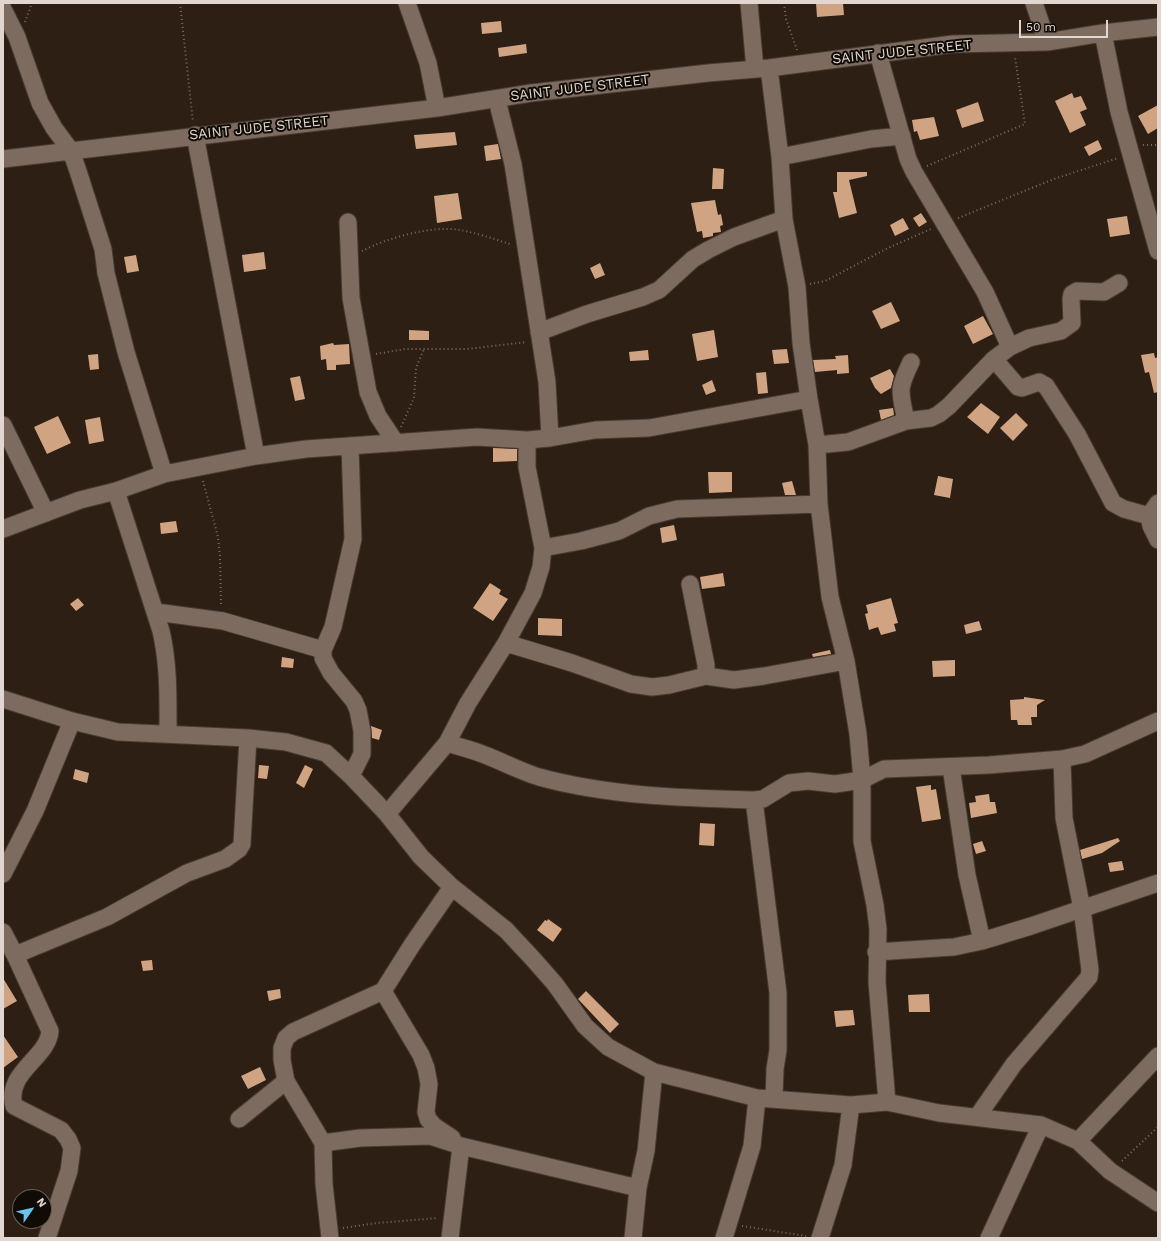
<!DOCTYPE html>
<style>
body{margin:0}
#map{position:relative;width:1161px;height:1241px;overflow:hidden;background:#2d1f14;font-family:"Work Sans",sans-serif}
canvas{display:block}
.frame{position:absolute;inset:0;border:4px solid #e1d7d0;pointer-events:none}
.north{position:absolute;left:12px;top:1189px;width:40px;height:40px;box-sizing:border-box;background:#110b06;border:1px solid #645d57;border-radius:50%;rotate:56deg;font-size:11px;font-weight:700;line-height:16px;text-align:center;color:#e1d7d0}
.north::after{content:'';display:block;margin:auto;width:14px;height:18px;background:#65c5ee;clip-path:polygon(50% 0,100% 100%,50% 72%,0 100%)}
.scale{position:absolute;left:1019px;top:20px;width:89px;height:18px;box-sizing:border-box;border:2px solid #e1d7d0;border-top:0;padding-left:5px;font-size:12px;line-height:14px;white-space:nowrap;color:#e1d7d0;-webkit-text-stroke:3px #110b06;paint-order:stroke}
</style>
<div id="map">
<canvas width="1161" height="1241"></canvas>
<div class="frame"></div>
<div class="north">N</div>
<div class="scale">50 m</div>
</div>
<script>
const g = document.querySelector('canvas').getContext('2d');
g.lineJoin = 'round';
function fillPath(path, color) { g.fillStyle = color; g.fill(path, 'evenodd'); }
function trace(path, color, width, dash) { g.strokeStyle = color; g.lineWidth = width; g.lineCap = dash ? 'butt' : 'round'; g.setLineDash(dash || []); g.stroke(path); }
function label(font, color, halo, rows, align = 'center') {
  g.font = font + ' "Work Sans",sans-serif'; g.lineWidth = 4; g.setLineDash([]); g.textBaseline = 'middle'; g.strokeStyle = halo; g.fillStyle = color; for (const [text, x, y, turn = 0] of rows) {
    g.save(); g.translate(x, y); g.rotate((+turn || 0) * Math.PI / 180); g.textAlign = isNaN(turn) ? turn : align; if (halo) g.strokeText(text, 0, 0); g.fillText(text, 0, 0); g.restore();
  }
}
fillPath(new Path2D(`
 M816 3H843L844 15 817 17Z
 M501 21 502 32 482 34 481 23Z
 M526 44 527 53 499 57 498 48Z
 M1072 93 1074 98 1081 96 1087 109 1080 112 1086 125 1070 133 1055 101Z
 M978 102 984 121 962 128 956 110Z
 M1158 105V128L1148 134 1138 116Z
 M934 117 939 136 920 140 917 131 914 132 912 120Z
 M455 132 457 145 416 149 414 135Z
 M1098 140 1102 149 1089 156 1084 147Z
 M498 144 501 159 486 161 484 146Z
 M713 168 724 169 723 189H712Z
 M837 172H867V176L849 180 857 213 839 218 833 192H837Z
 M458 193 462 219 437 223 434 196Z
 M715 200 718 215 721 214 723 225 720 226 721 232 713 233V236L703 238 702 231 697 232 691 203Z
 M921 213 927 222 919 227 913 218Z
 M1127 216 1130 234 1110 237 1107 219Z
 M903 218 909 229 895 236 890 225Z
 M264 252 266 269 244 272 242 255Z
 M136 255 139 271 127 273 124 257Z
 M600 263 605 275 595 279 590 268Z
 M891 302 900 321 881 329 872 311Z
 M983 316 993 334 973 344 964 326Z
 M409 330 429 331V340H409Z
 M714 330 718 357 697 361 692 334Z
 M333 343 334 345 349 344 350 364 336 365V370H327L326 359 321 360 320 346Z
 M787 349 789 363 774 364 772 350Z
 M648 350 649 360 630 361 629 352Z
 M1154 353 1155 358 1158 357V392L1154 393 1149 372 1145 373 1141 355Z
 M98 354 99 369 90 370 88 355Z
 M848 355 849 373 837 374V370L815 372 813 360 836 359 835 356Z
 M890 369 894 376 891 388 881 394 875 388 870 378Z
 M766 372 768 393 758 394 756 373Z
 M300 376 305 399 295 401 290 378Z
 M712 380 716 391 706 395 702 385Z
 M981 403 1000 417 988 434 967 417Z
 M893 408 894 415 881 420 879 410Z
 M1016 413 1028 425 1013 441 1000 428Z
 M58 416 71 443 47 454 34 427Z
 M100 417 104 441 89 444 85 420Z
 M493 448 517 449V461L493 462Z
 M708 472H732V492L709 493Z
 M938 476 953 479 950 498 934 495Z
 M792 481 796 495H785L782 483Z
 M176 521 178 532 161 534 160 523Z
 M674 525 677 540 662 543 660 528Z
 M723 573 725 586 702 589 700 577Z
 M490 583 501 590 499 594 508 599 493 621 473 608Z
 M78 598 84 605 76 611 70 604Z
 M891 598 898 623 894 624 896 631 881 635 878 627 869 630 865 614 868 613 866 605Z
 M538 618 562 619V636L538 635Z
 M979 621 982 630 966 634 964 625Z
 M830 650 831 654 813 657 812 654Z
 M282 657 294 659 293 668 281 667Z
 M955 660V676L933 677 932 661Z
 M1024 697 1045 700 1037 705V717H1031L1032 725H1018L1017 720H1011L1010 700 1024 699Z
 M371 726 382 730 379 740 372 738Z
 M259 765 269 766 267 779 258 778Z
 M305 765 313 769 304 788 296 783Z
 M75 769 89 773 87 783 73 779Z
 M931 785V790L936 789 941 819 922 822 916 787Z
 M989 794 990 802H995L997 813 971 818 969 803 976 802 975 796Z
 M700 823 715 824 714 846 699 845Z
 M1118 838 1120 841 1102 853 1082 859 1080 850Z
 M982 841 986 851 976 854 973 844Z
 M1122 861 1124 870 1110 872 1108 863Z
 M548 919 562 929 553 942 537 930 545 920 547 921Z
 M152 960 153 970 143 971 141 961Z
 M3 978 17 1001 3 1009Z
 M280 989 281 998 269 1001 267 991Z
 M586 991 619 1024 610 1033 578 999Z
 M929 994 930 1012H909L908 995Z
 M853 1010 855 1025 836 1027 834 1011Z
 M3 1035 18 1057 3 1068Z
 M260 1067 266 1080 248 1089 241 1076Z`), '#d0a483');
const minor = new Path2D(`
 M407 3 428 63 437 108
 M749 3 755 69
 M1034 3 1047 42
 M3 9 17 37 40 103 54 128 71 151 78 171 103 249 106 273 126 352 164 474
 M1103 33 1119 112 1158 251
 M878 53 908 159 914 172 985 292 1010 347
 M769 68 780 157 784 219 797 287 801 343 809 399 817 445 819 504 830 597 846 661 858 734 862 780V841L875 905 878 929 877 982 887 1102
 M497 100 513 164 547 382 550 438
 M195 135 256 456
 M780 157 871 139 902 136
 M3 159 437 108 531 93 708 73 769 68 953 44 1047 42 1103 33 1158 27
 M348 222 351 298 368 392 378 416 396 443
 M539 332 587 314 643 297 659 290 693 259 708 250 734 237 784 219
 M994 359 1018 387 1022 388 1039 382 1046 386 1077 434 1113 503 1124 509 1149 516
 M906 421C900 391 897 391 911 362
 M3 425 46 513
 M817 445 848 442 906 421 931 418 939 414 949 406 994 359 1010 347 1029 338 1061 331 1072 323 1071 299 1072 294 1077 291 1104 292 1119 283
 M350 446 353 539 333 627 323 650V658L331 673 354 701 358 710 362 731V754L351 776
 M116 491 161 631C169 665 168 700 168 734
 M1158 503 1149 516 1151 526 1158 540
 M3 529 80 500 116 491 164 474 256 456 306 449 477 437 527 440 550 438 595 430 649 428 809 399
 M543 548 581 541 619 531 649 516 677 509 819 504
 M690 584 706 665V676
 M156 612 223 621 323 650
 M506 643 572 663 631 684 652 687 669 685 706 676 734 680 764 676 846 661
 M3 699 72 721 118 732 248 738 286 742 326 753 351 776 387 814 421 857 452 887 506 930 534 960 555 984 585 1026 608 1047 654 1072 757 1098 851 1105 887 1102 939 1113 1041 1125 1078 1141 1110 1171 1158 1203
 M447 743C460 747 473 750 485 755 503 762 520 771 539 777 608 796 682 798 754 800L763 799 789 783 808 781 835 784 862 780 884 769 989 765 1062 759 1085 754 1158 721
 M951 767 967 875 982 941
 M754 800 778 993V1050L775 1069 774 1098
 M387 814 447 743 468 703 506 643 533 593 541 567 543 548 527 467V440
 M3 874 35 811 72 721
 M3 932 15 955 50 1031C48 1058 5 1072 14 1106L61 1130 68 1139 72 1148 69 1171 47 1238
 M876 952 954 947 982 941 1031 926 1158 883
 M15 955 107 917 187 873 225 859 239 849 242 844 248 738
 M383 991 421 1055 426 1068 429 1084 426 1112 428 1119 434 1126 452 1138
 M977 1117 1014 1064 1089 977 1090 970 1082 909 1064 818 1062 759
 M239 1119 286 1081
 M1078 1141 1158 1056
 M323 1143 360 1138 430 1136 461 1146 638 1188
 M330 1238 324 1184 323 1143 286 1081 282 1060V1048L286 1038 293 1032 383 991 412 945 452 887
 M450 1238 461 1146
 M633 1238 638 1188 646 1151 654 1072
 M724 1238 752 1146 757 1098
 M820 1238 843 1165 851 1105
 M989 1238 1041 1125`);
trace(minor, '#463a33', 19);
trace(new Path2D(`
 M180 3 193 122
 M784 3 786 19 797 50
 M25 22 32 3
 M1143 145H1158
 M927 166 1025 124 1015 57
 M958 218 1054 179 1118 158
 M362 251C387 238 432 225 460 230 477 233 494 239 510 244
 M810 284 825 281 888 248 931 229
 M376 354 405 349H467L527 342
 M401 427 414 398 416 368 424 349
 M203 481 218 537 220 556 221 606
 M1122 1161 1158 1127
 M742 1226 806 1236
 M343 1228 377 1223 438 1218`), '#796d63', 2, [1, 3]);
trace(minor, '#7c6b5e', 17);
label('14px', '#e1d7d0', '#110b06', [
 ["SAINT JUDE STREET",902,52,-6],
 ["SAINT JUDE STREET",580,88,-7],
 ["SAINT JUDE STREET",259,128,-6]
]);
</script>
